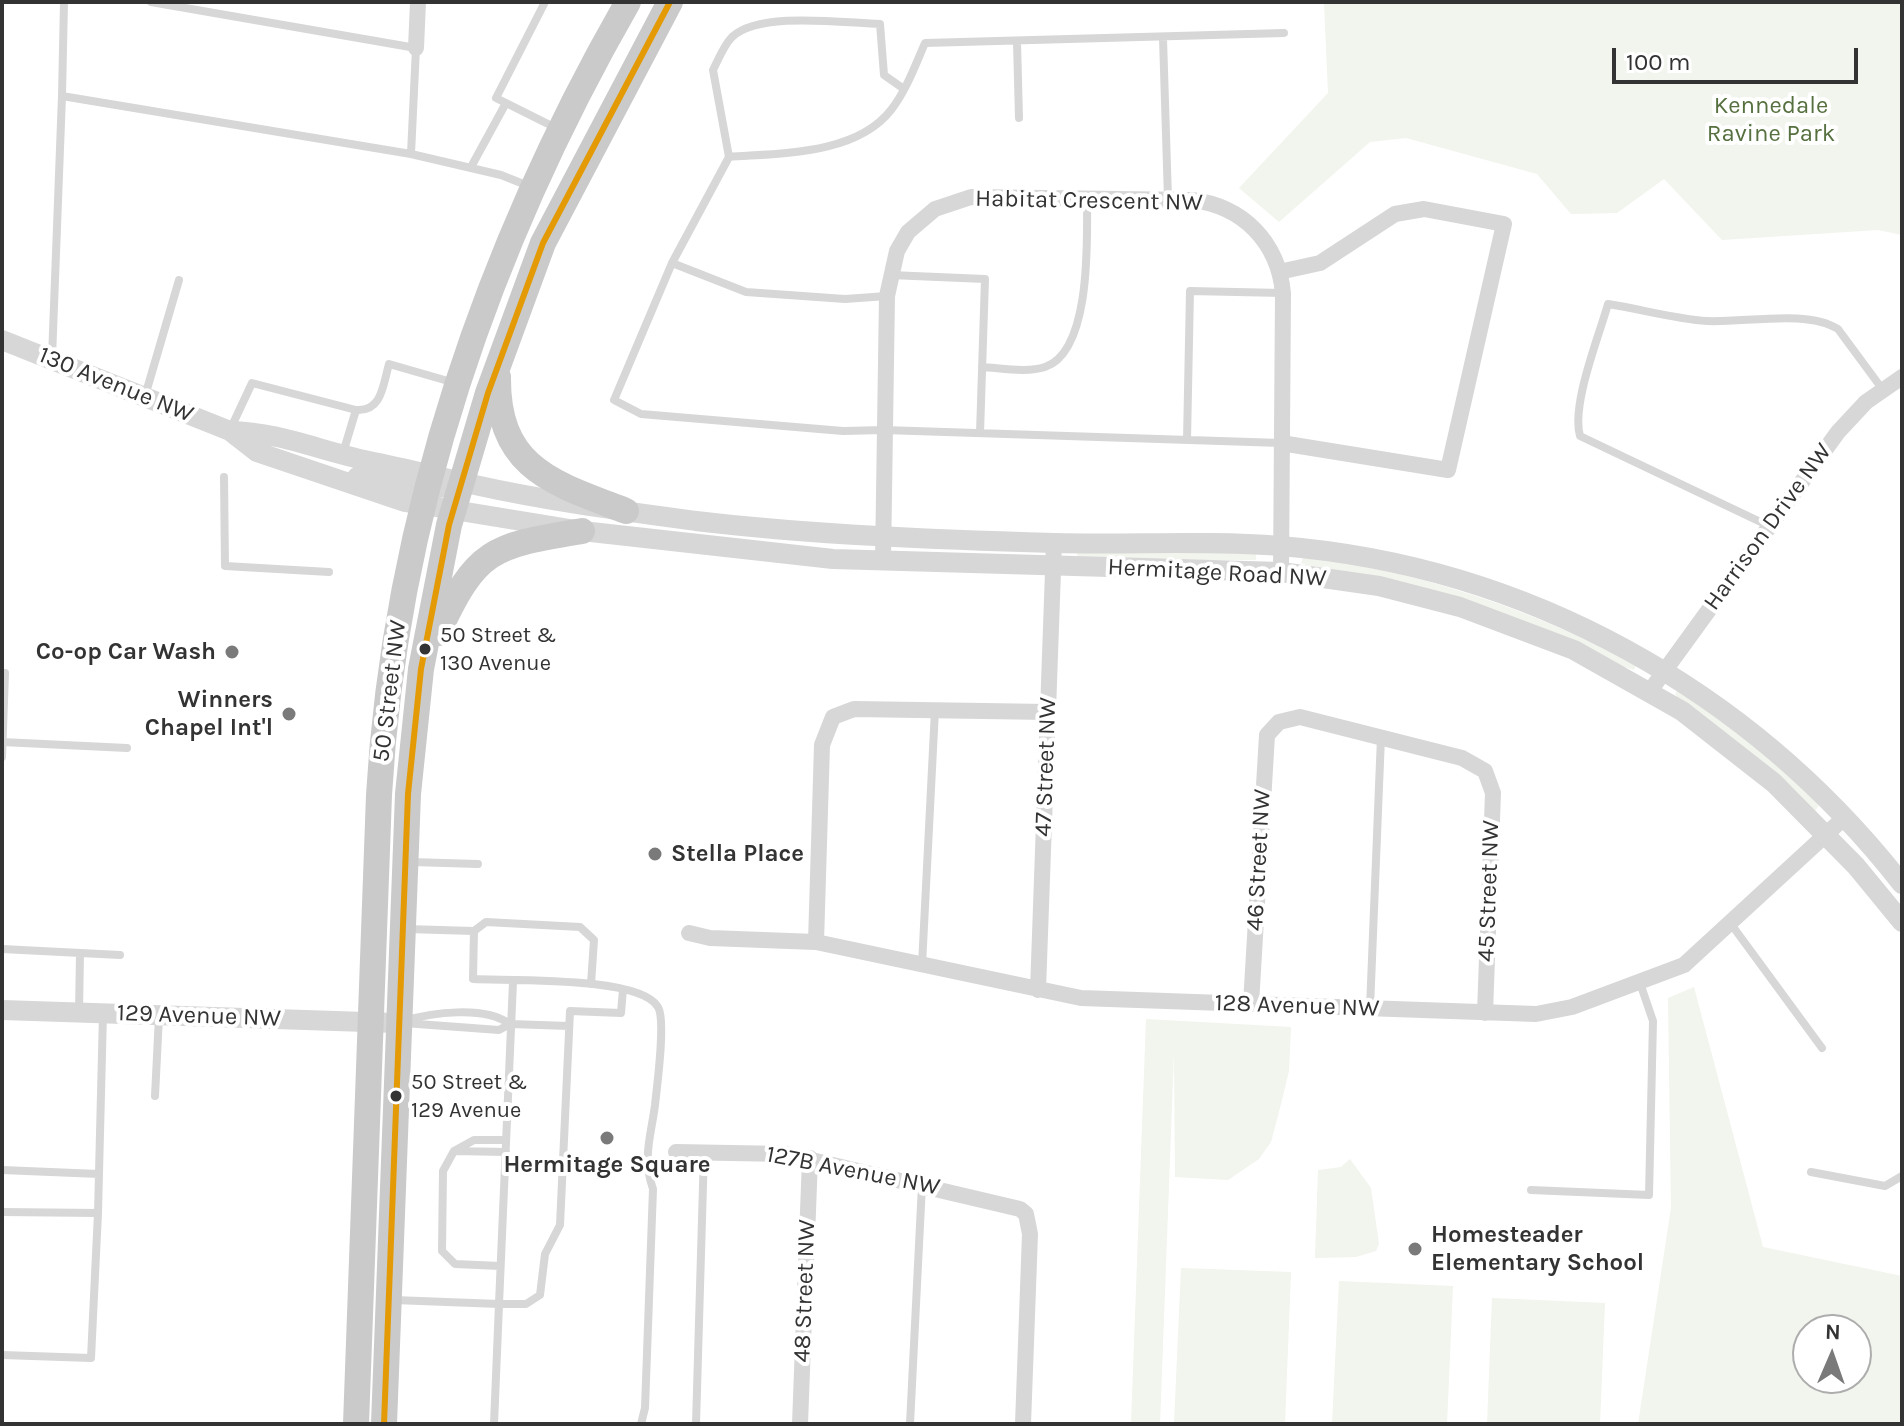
<!DOCTYPE html>
<style>
body{margin:0}
#map{position:relative;width:1904px;height:1426px;overflow:hidden;background:#fff;font-family:Karla,sans-serif}
canvas{display:block}
.frame{position:absolute;inset:0;border:4px solid #333;pointer-events:none}
.north{position:absolute;left:1792px;top:1314px;width:80px;height:80px;box-sizing:border-box;background:#fff;border:2px solid #adadad;border-radius:50%;rotate:2deg;font-size:22px;font-weight:700;line-height:32px;text-align:center;color:#333}
.north::after{content:'';display:block;margin:auto;width:28px;height:36px;background:#7a7a7a;clip-path:polygon(50% 0,100% 100%,50% 72%,0 100%)}
.scale{position:absolute;left:1612px;top:48px;width:246px;height:36px;box-sizing:border-box;border:4px solid #333;border-top:0;padding-left:10px;font-size:24px;line-height:28px;white-space:nowrap;color:#333;-webkit-text-stroke:6px #fff;paint-order:stroke}
</style>
<div id="map">
<canvas width="1904" height="1426"></canvas>
<div class="frame"></div>
<div class="north">N</div>
<div class="scale">100 m</div>
</div>
<script>
const g = document.querySelector('canvas').getContext('2d');
g.lineJoin = 'round';
function fillPath(path, color) { g.fillStyle = color; g.fill(path, 'evenodd'); }
function trace(path, color, width, dash) { g.strokeStyle = color; g.lineWidth = width; g.lineCap = dash ? 'butt' : 'round'; g.setLineDash(dash || []); g.stroke(path); }
function label(font, color, halo, rows, align = 'center') {
  g.font = font + ' Karla,sans-serif'; g.lineWidth = 8; g.setLineDash([]); g.textBaseline = 'middle'; g.strokeStyle = halo; g.fillStyle = color; for (const [text, x, y, turn = 0] of rows) {
    g.save(); g.translate(x, y); g.rotate((+turn || 0) * Math.PI / 180); g.textAlign = isNaN(turn) ? turn : align; if (halo) g.strokeText(text, 0, 0); g.fillText(text, 0, 0); g.restore();
  }
}
fillPath(new Path2D(`
 M1324 2H1902V235L1878 230 1722 240 1664 179 1617 213 1571 214 1537 174 1406 138 1370 142 1279 222 1239 188 1328 93Z
 M1091 550 1256 553V560H1078L1077 553Z
 M1303 557C1421 571 1531 610 1636 664L1634 670 1312 567 1301 563Z
 M1679 689 1754 744 1820 804 1815 811 1681 702 1675 694Z
 M1694 987 1763 1247 1902 1276V1424H1638L1671 1208 1668 998ZM1808 1330H1856V1378H1808Z
 M1146 1019 1291 1027 1289 1071 1280 1108 1271 1142 1259 1159 1228 1180 1175 1177 1174 1052 1160 1424H1131Z
 M1350 1159 1371 1188 1379 1244 1376 1251 1356 1257 1315 1258 1318 1170 1341 1167Z
 M1181 1268 1291 1272 1285 1424H1174Z
 M1339 1281 1453 1286 1447 1424H1332Z
 M1492 1298 1605 1303 1600 1424H1487Z`), '#f1f5ed');
trace(new Path2D(`
 M151 2 416 48 411 154
 M1163 38 1168 199
 M1017 42 1019 118
 M62 96 64 2
 M506 103 496 98 545 2
 M729 157 713 70C718 60 724 45 732 37 760 11 843 23 880 24L884 75 904 89
 M471 167 506 103 558 129
 M672 263 746 292 845 299 887 296
 M890 275 985 279 980 433
 M52 358 62 96 411 154 501 175 531 187
 M982 367C1001 368 1027 373 1045 367 1092 351 1087 237 1087 197
 M145 396 179 280
 M230 430 252 383 356 410
 M1187 440 1190 291 1283 293
 M1281 443 884 430 843 431 641 414 614 400 672 263 729 157C780 153 856 155 891 110 906 91 915 66 925 43L1284 33
 M343 453 356 410C382 412 383 385 389 364L455 383
 M224 477 225 566 329 572
 M1769 526 1580 436C1571 405 1599 336 1608 304 1641 309 1675 319 1707 321 1744 323 1807 309 1838 329L1883 390
 M2 742 127 748
 M2 757 5 673
 M411 862 478 864
 M1731 924 1822 1048
 M406 929 474 931 486 922 580 927 594 940 591 984
 M474 931 473 979C509 981 640 976 658 1007 666 1020 657 1086 655 1105 651 1136 642 1158 653 1189L645 1408 641 1424
 M2 949 120 955
 M922 965 935 710
 M1370 1008 1381 737
 M79 1012 80 953
 M402 1021C432 1013 483 1005 510 1024
 M404 1023 499 1030 510 1024 569 1026
 M155 1096 159 1016
 M454 1151 474 1140H506
 M2 1170 99 1174
 M1811 1172 1885 1186 1902 1176
 M1531 1190 1649 1195 1653 1021 1640 983
 M2 1212 98 1213 91 1358 2 1355
 M98 1213 103 1014
 M500 1266 455 1264 442 1251 443 1171 454 1151 506 1152
 M394 1300 499 1304 513 982
 M494 1424 499 1304H526L540 1295 545 1254 560 1225 570 1011 621 1013 623 989
 M696 1424 704 1151
 M910 1424 922 1185`), '#d7d7d7', 8);
trace(new Path2D(`
 M416 48 418 2
 M1279 272 1320 263 1395 214 1424 209 1504 224 1448 470 1281 443
 M883 560 887 296 897 251 908 232 935 209 971 197 1192 200C1243 206 1278 242 1283 293L1281 572
 M1650 691 1838 432 1866 402 1902 377
 M689 933 710 938 816 942 1081 998 1536 1014 1572 1007 1684 965 1845 817
 M816 942 822 745 833 717 854 709 1048 712
 M1038 990 1054 543
 M1251 1004 1267 735 1279 722 1300 717 1462 758 1485 771 1493 793 1485 1013
 M676 1152 786 1154 1020 1209 1026 1214 1030 1234 1023 1424
 M800 1424 810 1158`), '#d7d7d7', 16);
trace(new Path2D(`
 M2 340 230 431 257 452 405 502 582 531 833 559 1281 572 1379 586 1460 607 1574 650 1682 711 1774 783 1856 866 1902 922
 M230 431C280 432 320 451 369 461 405 468 439 477 475 485 547 501 622 511 696 521 815 535 936 540 1055 543 1130 545 1206 540 1280 546 1527 566 1750 690 1902 884
 M357 477 440 488
 M2 1010 396 1023`), '#d7d7d7', 20);
trace(new Path2D(`
 M498 377C497 469 554 483 626 511
 M438 633C477 547 494 546 582 531
 M356 1424 379 795C395 515 489 244 628 2
 M384 1424 408 794 421 669 449 525 488 393 543 243 670 2`), '#cacaca', 26);
trace(new Path2D(`
 M384 1424 408 794 421 669 449 525 488 393 543 243 670 2`), '#e39a05', 6);
for (const [x, y, r, color] of [
 [425,649,7,"#333"],
 [232,652,8,"#7a7a7a"],
 [289,714,8,"#7a7a7a"],
 [655,854,8,"#7a7a7a"],
 [396,1096,7,"#333"],
 [607,1138,8,"#7a7a7a"],
 [1415,1249,8,"#7a7a7a"]
]) { const dot = new Path2D(); dot.arc(x, y, r, 0, 2 * Math.PI); g.fillStyle = color; g.fill(dot); trace(dot, '#fff', 3); }
label('22px', '#333', '#fff', [
 ["50 Street &",440,636],
 ["130 Avenue",440,664],
 ["50 Street &",411,1083],
 ["129 Avenue",411,1111]
], 'left');
label('24px', '#56703f', '#fff', [
 ["Kennedale",1771,106],
 ["Ravine Park",1771,134]
]);
label('24px', '#333', '#fff', [
 ["Habitat Crescent NW",1089,201,1],
 ["130 Avenue NW",116,385,22],
 ["Harrison Drive NW",1768,527,-54],
 ["Hermitage Road NW",1217,573,3],
 ["50 Street NW",390,691,-83],
 ["47 Street NW",1046,767,-88],
 ["46 Street NW",1259,860,-87],
 ["45 Street NW",1489,891,-88],
 ["128 Avenue NW",1297,1006,2],
 ["129 Avenue NW",199,1016,2],
 ["127B Avenue NW",853,1171,11],
 ["48 Street NW",805,1291,-88]
]);
label('bold 24px', '#333', '#fff', [
 ["Co-op Car Wash",216,652],
 ["Winners",273,700],
 ["Chapel Int'l",273,728],
 ["Stella Place",671,854,"left"],
 ["Hermitage Square",607,1165,"center"],
 ["Homesteader",1431,1235,"left"],
 ["Elementary School",1431,1263,"left"]
], 'right');
</script>
